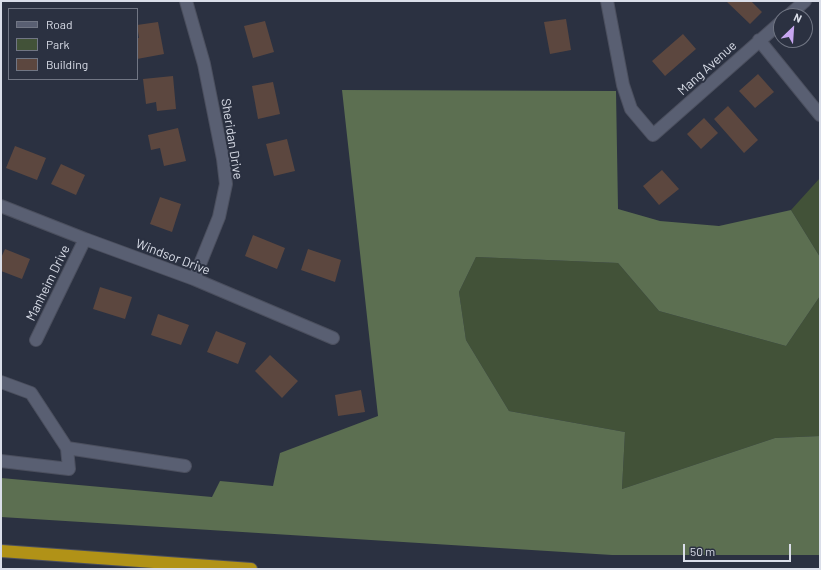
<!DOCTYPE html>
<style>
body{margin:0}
#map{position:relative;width:821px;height:570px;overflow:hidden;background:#2b3141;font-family:Barlow,sans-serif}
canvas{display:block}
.frame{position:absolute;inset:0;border:2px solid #dadee9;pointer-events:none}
.legend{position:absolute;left:8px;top:8px;width:130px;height:72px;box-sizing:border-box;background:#2b3141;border:1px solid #717684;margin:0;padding:5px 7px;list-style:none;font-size:12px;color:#dadee9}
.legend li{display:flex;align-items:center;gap:8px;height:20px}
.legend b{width:20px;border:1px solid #717684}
.north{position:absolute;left:773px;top:8px;width:40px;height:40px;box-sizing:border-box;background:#2b3141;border:1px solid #717684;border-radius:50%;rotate:25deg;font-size:11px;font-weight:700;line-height:16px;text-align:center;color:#dadee9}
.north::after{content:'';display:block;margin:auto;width:14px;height:18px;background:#c7a6f0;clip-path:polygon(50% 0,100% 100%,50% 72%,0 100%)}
.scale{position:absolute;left:683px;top:544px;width:108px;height:18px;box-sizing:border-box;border:2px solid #dadee9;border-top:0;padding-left:5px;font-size:12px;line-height:14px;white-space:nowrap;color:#dadee9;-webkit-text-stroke:3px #2b3141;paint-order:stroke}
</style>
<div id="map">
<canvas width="821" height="570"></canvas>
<div class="frame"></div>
<ul class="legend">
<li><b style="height:5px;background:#595f72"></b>Road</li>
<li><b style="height:11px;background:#425238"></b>Park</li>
<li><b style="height:11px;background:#5c473f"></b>Building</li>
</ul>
<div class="north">N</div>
<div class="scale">50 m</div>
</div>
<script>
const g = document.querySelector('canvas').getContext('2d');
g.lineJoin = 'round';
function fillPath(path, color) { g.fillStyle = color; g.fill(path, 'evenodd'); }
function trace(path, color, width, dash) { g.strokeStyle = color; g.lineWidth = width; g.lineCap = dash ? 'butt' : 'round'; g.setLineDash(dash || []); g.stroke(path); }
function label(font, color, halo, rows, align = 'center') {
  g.font = font + ' Barlow,sans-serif'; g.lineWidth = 4; g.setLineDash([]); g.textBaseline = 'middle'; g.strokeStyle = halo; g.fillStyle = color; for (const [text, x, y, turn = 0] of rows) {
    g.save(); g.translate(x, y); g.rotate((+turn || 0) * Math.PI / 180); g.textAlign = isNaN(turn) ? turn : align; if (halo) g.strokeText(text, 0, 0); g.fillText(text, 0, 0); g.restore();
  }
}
fillPath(new Path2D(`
 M820 178V257L791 210Z
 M476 257 618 263 659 311 786 346 820 296V436L775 438 622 489 625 432 509 411 466 340 459 292Z`), '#425238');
fillPath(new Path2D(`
 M342 90 616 91 618 209 660 221 719 226 791 210 820 257V296L786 346 659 311 618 263 476 257 459 292 466 340 509 411 625 432 622 489 775 438 820 436V555H612L1 517V478L212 497 220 481 273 486 280 453 378 416Z`), '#5c6f51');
fillPath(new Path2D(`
 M726 1H751L762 12 750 24Z
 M566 19 571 50 550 54 544 22Z
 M265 21 274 52 253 58 244 26Z
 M158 22 164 54 137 59V38H139L137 25Z
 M683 34 696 49 665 76 652 61Z
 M758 74 774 92 755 108 739 91Z
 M173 76 176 109 157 111 156 102 146 104 143 79Z
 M273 82 280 114 258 119 252 86Z
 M728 106 758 140 744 153 714 119Z
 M704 118 718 133 701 149 687 134Z
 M178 128 186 161 164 166 160 148 151 150 148 135Z
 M287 139 295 171 274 176 266 144Z
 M15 146 46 158 37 180 6 168Z
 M61 164 85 175 76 195 51 184Z
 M662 170 679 189 659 205 643 186Z
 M160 197 181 204 172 232 150 224Z
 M253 235 285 248 277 269 245 256Z
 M5 249 30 259 22 279 1 271V258Z
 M308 249 341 260 335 282 301 270Z
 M100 287 132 297 125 319 93 309Z
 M158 314 189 325 181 345 151 335Z
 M216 331 246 343 238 364 207 352Z
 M270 355 298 381 282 398 255 371Z
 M361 390 365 412 338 416 335 395Z`), '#5c473f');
const minor = new Path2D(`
 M186 1 204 64 223 159 226 184 219 217 194 279
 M607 1 623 85 631 109 653 135 781 22
 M788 16 805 1
 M759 40 820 115
 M1 206 85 239 194 279 333 338
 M36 340 85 239
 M1 382 31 393 67 448
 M1 461 69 469 67 448 185 466`);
const highway = new Path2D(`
 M1 551 251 569`);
trace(minor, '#4b4f5e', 14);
trace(highway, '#4b4f5e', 14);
trace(minor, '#595f72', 12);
trace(highway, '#b19217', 12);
label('13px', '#dadee9', '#2b3141', [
 ["Mang Avenue",707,68,-42],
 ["Sheridan Drive",232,139,81],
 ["Windsor Drive",173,257,21],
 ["Manheim Drive",48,283,-64]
]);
</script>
